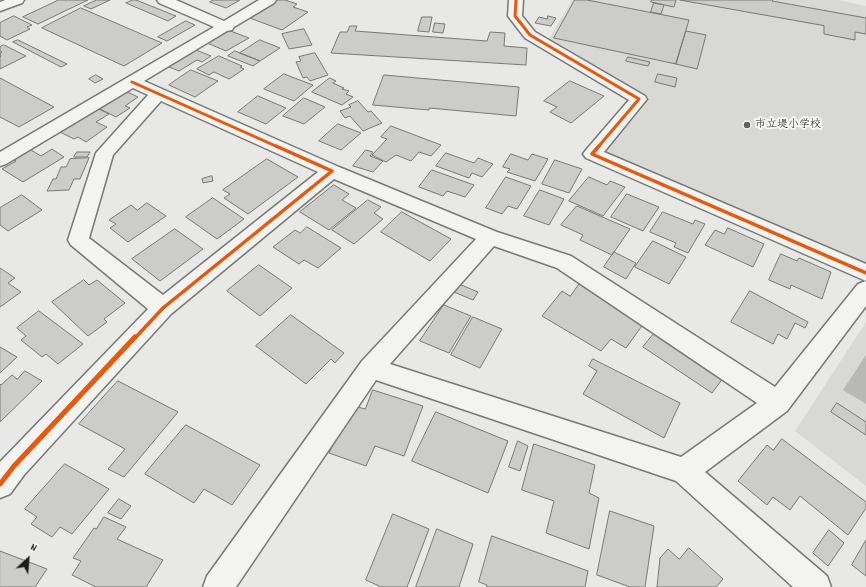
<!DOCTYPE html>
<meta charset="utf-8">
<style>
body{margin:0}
#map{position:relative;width:866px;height:587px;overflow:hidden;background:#e8e8e6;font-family:Dekko,sans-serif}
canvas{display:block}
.north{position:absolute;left:8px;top:539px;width:40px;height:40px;-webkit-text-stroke:3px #f6f6f2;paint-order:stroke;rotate:26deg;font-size:11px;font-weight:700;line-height:16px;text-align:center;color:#1c1c1c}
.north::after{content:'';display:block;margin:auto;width:14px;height:18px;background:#1c1c1c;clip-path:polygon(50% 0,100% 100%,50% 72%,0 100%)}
</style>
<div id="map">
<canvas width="866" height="587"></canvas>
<div class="north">N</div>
</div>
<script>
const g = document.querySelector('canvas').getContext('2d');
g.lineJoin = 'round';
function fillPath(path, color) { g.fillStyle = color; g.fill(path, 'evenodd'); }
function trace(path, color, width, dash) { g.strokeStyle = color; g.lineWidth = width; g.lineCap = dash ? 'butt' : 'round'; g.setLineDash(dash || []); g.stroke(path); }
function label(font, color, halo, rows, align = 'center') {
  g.font = font + ' Dekko,"Klee One",sans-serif'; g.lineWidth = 4; g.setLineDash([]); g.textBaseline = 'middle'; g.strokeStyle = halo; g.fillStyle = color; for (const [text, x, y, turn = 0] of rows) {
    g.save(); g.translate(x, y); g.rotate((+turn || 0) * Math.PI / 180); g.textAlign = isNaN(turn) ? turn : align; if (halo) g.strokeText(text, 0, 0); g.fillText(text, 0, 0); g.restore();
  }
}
fillPath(new Path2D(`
 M572 0H838L866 6V262L607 151 650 98 549 39Z
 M866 322V486L795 431Z`), '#d8d8d5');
fillPath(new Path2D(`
 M866 355V404L843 390Z`), '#b8b8b6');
const building = new Path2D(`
 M59 0H88L38 24 23 17Z
 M97 0H110L91 9 84 6Z
 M133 0H136L176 16 168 21 126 3Z
 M214 0H240L226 8 210 2Z
 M275 0H285L297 4 293 7 308 12 282 30 247 17Z
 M575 0H587L689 20 676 64 554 38Z
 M652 0H676L674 7 651 2Z
 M680 0H773L772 1 866 18V34L855 32V40L824 34V26Z
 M654 3 664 5 661 14 651 12Z
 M81 8 162 43 124 66 42 28Z
 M14 16 32 25 27 27 30 29 7 40 0 36V23Z
 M548 16 556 18 551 26 535 23 539 17 547 19Z
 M422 17H432L429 32 418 31Z
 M186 21 195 25 167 41 158 37Z
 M435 23 445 24 443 33 433 32Z
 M350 26H357L355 31 487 41 490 32 505 33 504 46 527 48 526 65 331 53 340 32H347Z
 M304 29 312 45 289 49 282 34Z
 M228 30 249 38 226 51 207 43Z
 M686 31 706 35 697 69 676 64Z
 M18 40 67 64 61 67 13 42Z
 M260 40 280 48 260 61 240 53Z
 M4 45 26 56 0 69V57L1 56 0 53 2 52 0 51V47Z
 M191 48 211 56 202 62 197 60 179 71 164 65Z
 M235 51 260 61 253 66 228 56Z
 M315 53 328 75 310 81 307 77 303 78 296 62 301 61 299 57Z
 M219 56 242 66 240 67 244 69 229 79 214 72 209 75 197 69Z
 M628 57 650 62 648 66 626 61Z
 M191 70 218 81 195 97 169 85Z
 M284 74 313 85 294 101 264 89Z
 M658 74 677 78 675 87 655 82Z
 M96 75 103 79 95 83 89 79Z
 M384 75 519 87 516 116 429 108V110L373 105Z
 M0 78 54 107 19 127 0 117Z
 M330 78 336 81 333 83 344 88 342 89 349 91 346 94 353 97 342 105 312 92Z
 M570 81 604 96 571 123 550 112 557 107 544 101Z
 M123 90 138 97 125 106 130 108 116 117 96 107Z
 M258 96 286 108 266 124 238 112Z
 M304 98 325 107 304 124 283 116Z
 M358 101 368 112 371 111 382 123 363 131 350 116 345 118 340 111 351 107 349 105Z
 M93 106 109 114 96 122 107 127 86 142 78 137 74 139 56 130Z
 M338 124 361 133 341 150 319 141Z
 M391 126 441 145 431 156 419 152 411 161 396 155 386 162 372 155 387 139 381 137Z
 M26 147 41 156 52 149 64 157 23 182 2 169 16 161 10 157Z
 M366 150 373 152 370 156 383 161 373 172 353 166Z
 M77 152H90L87 157H74Z
 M446 153 474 163 478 158 493 164 482 177 472 173 469 178 436 166Z
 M511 154 528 160 532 154 548 159 535 181 507 172 510 169 503 167Z
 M89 158 80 179H74L69 190 47 191 53 179H56L61 167H66L70 159Z
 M267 159 298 177 248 214 224 198 230 194 223 190Z
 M555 160 582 169 569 193 542 184Z
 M432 170 474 185 465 197 447 191 443 196 419 187Z
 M212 176 213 181 203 183 202 179Z
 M506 177 531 186 517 209 508 206 502 214 486 208Z
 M589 177 607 185 610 181 625 187 603 216 569 201Z
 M334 185 349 194 342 200 356 208 329 230 300 212Z
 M540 190 564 199 549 225 524 216Z
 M627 194 659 207 643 231 611 217Z
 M22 195 42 210 8 231 0 225V208Z
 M213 198 244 219 217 239 186 217Z
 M368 200 381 207 374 213 383 219 354 244 332 230Z
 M147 203 166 216 128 242 110 228 116 224 109 220 131 205 137 210Z
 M577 206 630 229 612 255 580 240 583 235 561 225Z
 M402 212 451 239 430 261 381 232Z
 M663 212 693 224 695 220 705 224 688 253 674 247 676 243 650 232Z
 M307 227 341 248 318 268 304 260 299 264 273 247 295 230 300 233Z
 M728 228 764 244 753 267 705 245 715 230 724 234Z
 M175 229 203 249 160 281 132 259Z
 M653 241 686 257 669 284 635 267Z
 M614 252 636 263 626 279 604 267Z
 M781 254 797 261 799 258 831 272 822 299 791 285 790 289 769 280Z
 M259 265 292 288 260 316 227 291Z
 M0 268 15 278 8 283 21 292 0 307Z
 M84 280 89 285 97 280 125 303 104 319 107 322 88 336 52 302Z
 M580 283 644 323 626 348 611 339 601 351 542 316 562 291 570 296Z
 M459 284 478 292 473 300 454 292Z
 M750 291 808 322 805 328 795 323 787 339 778 334 773 344 731 322Z
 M444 305 471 316 449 353 420 341Z
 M39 311 83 344 58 364 46 354 42 357 21 340 26 336 17 328Z
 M291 315 344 353 335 363 331 359 306 384 256 346Z
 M473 317 502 329 480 368 451 355Z
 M657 330 726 374 712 393 643 347Z
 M0 347 17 357 0 373Z
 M593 359 680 403 664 438 583 394 597 371 589 366Z
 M25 371 42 381 0 422V384L1 385 12 375 17 379Z
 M118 381 178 412 124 477 108 469 125 449 79 424Z
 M373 390 423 406 404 456 375 446 366 466 329 453 351 405 365 409Z
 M837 403 866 422V435L831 412Z
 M436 412 508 441 488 493 412 461Z
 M186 425 260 465 232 505 204 489 194 503 145 474Z
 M782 439 866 502V508L848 535 800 496 790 510 773 497 767 505 738 481 767 445 773 450Z
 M518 441 528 446 520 471 509 467Z
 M534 444 595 465 589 493 599 498 589 549 546 533 554 501 522 490Z
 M65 464 109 489 72 534 60 527 52 537 31 524 37 517 25 509Z
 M119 499 131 506 121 519 108 513Z
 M610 511 654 526 645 587H630L597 575Z
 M393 514 429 529 407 587H381L366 580Z
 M104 517 126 527 117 539 163 560 146 587H96L72 575 81 561 73 558 94 528 96 529Z
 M437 529 473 544 459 587H416Z
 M829 530 844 543 828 566 813 553Z
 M492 536 588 571 585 587H486L487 585 479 582Z
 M866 540V576L852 565Z
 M689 548 723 579 716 587H657L660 558 668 549 679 559Z
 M0 551 47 569 35 587H0Z`);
fillPath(building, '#ccccca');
trace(building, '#787877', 1);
const minor = new Path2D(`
 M157 0H176L224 21 259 0H276L274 3 234 27 232 30 227 31 144 81 339 167 497 232 571 256 775 387 858 284 866 281 586 158 583 154 586 150 629 100 525 38 508 16 509 0H523L522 16 535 32 645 96 647 99 604 152 866 264V306L787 411 705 472 827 576 831 587H793L676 481 376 380 236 587H203L207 576 362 361 476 239 334 179 171 314 24 475 10 494 0 498V462L148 309 71 245 68 240 96 153 148 95 133 88 6 164 0 166V152L214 27 159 3ZM161 101 318 172 163 295 89 238 113 155ZM494 246 557 268 757 403 681 457 390 364Z`);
const tertiary = new Path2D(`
 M5 0H24L22 3 0 11V2Z`);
trace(minor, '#787877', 3);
trace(tertiary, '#787877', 3);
fillPath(minor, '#f3f3f1');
fillPath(tertiary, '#f3f3f1');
trace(new Path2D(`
 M516 0 515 16 530 35 639 99 598 147
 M132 82 278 147`), '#e8590c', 3);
trace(new Path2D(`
 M599 146 592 154 866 273
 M135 338 163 308 332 171 276 146`), '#e8590c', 3.5);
trace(new Path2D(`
 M0 484 14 466 135 337`), '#e8590c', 5);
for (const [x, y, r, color] of [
 [747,125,4,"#636363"]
]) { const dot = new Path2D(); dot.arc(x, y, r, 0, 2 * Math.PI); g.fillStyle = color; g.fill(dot); trace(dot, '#f6f6f2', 1.5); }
label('11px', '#1c1c1c', '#f6f6f2', [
 ["市立堤小学校",755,125]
], 'left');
</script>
